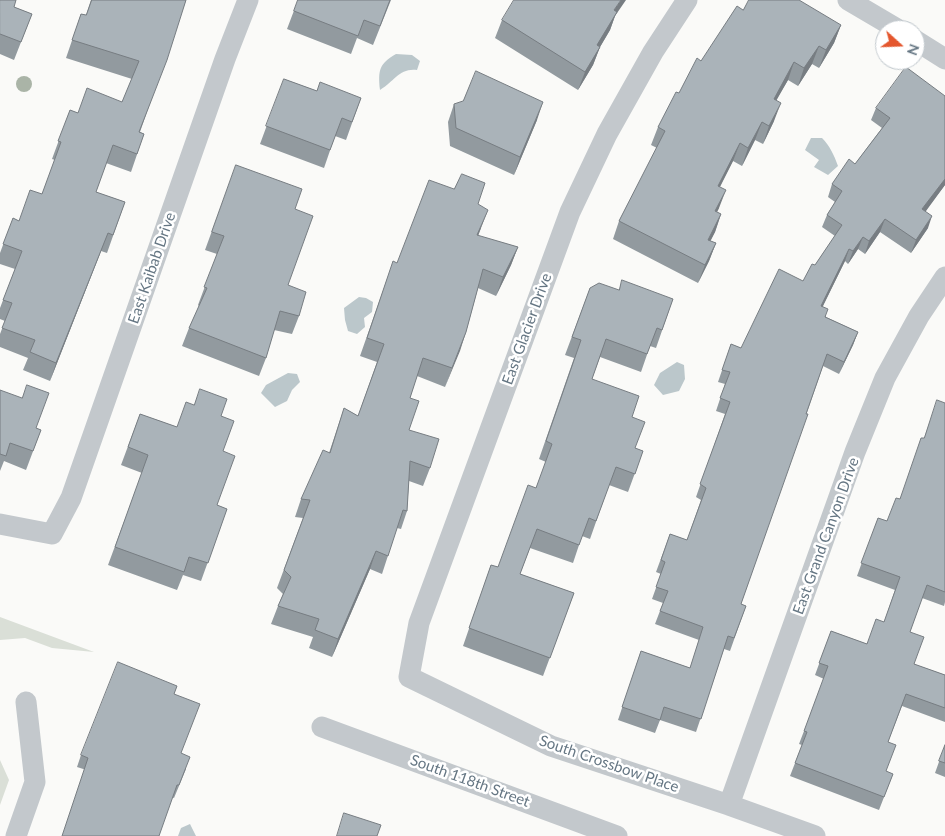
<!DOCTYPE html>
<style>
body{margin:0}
#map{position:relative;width:945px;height:836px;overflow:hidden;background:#fafaf8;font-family:Lato,sans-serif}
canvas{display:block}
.north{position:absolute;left:875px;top:20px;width:50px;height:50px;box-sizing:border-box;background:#fff;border:1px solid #c1c8cd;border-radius:50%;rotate:110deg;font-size:14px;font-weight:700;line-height:20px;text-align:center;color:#657683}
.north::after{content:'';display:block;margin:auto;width:18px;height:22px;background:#e4572e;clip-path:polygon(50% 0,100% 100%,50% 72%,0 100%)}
</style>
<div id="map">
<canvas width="945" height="836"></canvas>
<div class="north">N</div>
</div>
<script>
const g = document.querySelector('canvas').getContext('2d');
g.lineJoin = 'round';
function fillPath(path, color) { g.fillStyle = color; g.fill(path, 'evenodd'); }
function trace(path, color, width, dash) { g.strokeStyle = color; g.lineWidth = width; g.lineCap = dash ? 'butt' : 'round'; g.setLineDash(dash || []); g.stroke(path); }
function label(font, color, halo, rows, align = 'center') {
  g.font = font + ' Lato,sans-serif'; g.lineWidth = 5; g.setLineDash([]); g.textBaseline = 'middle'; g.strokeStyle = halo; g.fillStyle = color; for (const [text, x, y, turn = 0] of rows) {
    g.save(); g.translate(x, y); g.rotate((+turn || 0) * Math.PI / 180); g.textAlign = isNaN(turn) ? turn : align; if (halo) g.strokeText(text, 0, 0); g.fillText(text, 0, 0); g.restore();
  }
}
fillPath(new Path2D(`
 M0 617 94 652 52 648 25 638 0 640Z
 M0 760 9 780 0 805Z`), '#dadfd7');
fillPath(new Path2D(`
 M396 54 412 55 420 61 417 70C399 68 395 81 380 90 378 70 379 64 396 54Z
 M811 138H822C830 146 834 155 838 166L828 175 814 167 819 160 805 150Z
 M359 297 366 298 373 302 372 312 364 318 365 327 357 334 348 331 345 320 344 308Z
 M677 362 684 365 685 379 679 391 663 395 654 385 660 373Z
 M288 373 297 374 300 382 292 390 287 401 275 407 261 393 266 385Z
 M190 824 196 836H178L181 828Z`), '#bbc7cb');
trace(new Path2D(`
 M687 0 653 52 607 134 570 212 419 623 409 677 551 746 729 805 815 836
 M848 0 899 30
 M915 40 945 59
 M0 524 52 534 71 498 225 59 248 0
 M322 727 617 836
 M729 805 855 452 885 378 919 316 945 277
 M16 836 35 782 26 702`), '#c3c8cc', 21);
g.fillStyle = '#aab4a7';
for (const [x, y] of [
 [24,84]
]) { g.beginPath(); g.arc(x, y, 8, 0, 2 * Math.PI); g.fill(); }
fillPath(new Path2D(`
 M0 0 14 7 32 14 14 60 0 54Z
 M91 0H186L140 132 144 134 131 172 106 163 96 192 125 202 107 253 101 251 50 381 23 370 28 358 0 347V334L5 321 0 319V308L15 269 0 264V253L13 218 19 221 42 194 55 160 52 159 70 110 78 113 122 102 132 79 66 58 81 14 86 15Z
 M298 0H391L373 45 357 38 351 54 287 29Z
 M743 10 841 25 834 43 819 68 812 64 798 86 788 80 776 100 774 121 763 144 755 140 742 166 733 161 720 187 719 208 717 212 721 214 715 232 710 241 716 243 709 261 698 283 613 239 619 221 657 148 651 145 658 127 679 93 701 61Z
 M615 16 610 30 600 47 593 65 578 90 495 38 502 20Z
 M284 79 317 91 361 98 346 140 335 136 324 168 260 144Z
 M945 96V185L925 211 928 228 911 253 880 232 865 254 858 249 848 264 845 261 823 306 826 317 858 332 853 345 839 374 823 366 741 604 746 606 730 651 724 649 696 732 660 720 655 733 618 720 641 651 690 668 699 640 655 624 663 603 652 599 661 574 656 572 670 534 687 540 701 500 696 497 725 414 716 411 725 384 718 382 731 344 741 348 803 281 815 265 835 236 822 227 827 215 835 202 828 197 832 184 855 164 882 128 871 120 876 108Z
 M454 104 537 120 514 175 450 146 448 122Z
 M236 165 295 209 288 285 299 316 292 334 274 330 266 358 259 376 182 346 189 328 199 306 198 305 217 254 205 250Z
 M478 204 481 228 478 236 518 247 511 265 496 296 478 288 466 332 445 387 417 376 410 398 409 430 430 468 423 486 409 481 407 511 401 529 397 528 382 574 370 569 332 657 309 648 313 637 271 624 278 606 283 594 277 588 303 518 295 517 301 499 329 453 344 408 358 416 377 362 360 356 387 279 397 263Z
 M590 288 619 290 673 299 656 348 650 346 641 372 600 357 592 379 632 417 635 448 643 451 628 492 609 485 590 539 582 536 573 563 530 548 520 574 574 593 543 676 463 646 491 565 498 567 536 488 546 462 539 459 574 358 565 355Z
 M0 390 36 428 41 430 26 470 4 461 0 471Z
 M945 403V602L944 606 922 598 910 632 914 664 945 675V722L902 706 888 742 886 771 893 774 879 810 790 776 802 745 799 744 824 679 815 675 831 631 867 644 884 622 895 590 857 576 878 518 887 521 900 499 924 438Z
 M140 414 177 427 221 416 223 451 217 505 227 509 201 581 183 575 177 590 108 565 142 473 121 465Z
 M177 686 174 694 181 753 186 769 174 798 77 767 81 755Z
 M945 745V777L935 773Z`), '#929a9f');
fillPath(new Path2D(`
 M621 0H626L615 16 610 30 600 47 593 65 578 90 585 72 597 45 614 10Z
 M841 25 834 43 819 68 826 50Z
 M819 46 812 64 798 86 804 68Z
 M794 62 788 80 767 117 774 99Z
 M543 102 537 120 514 175 520 157Z
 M781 103 774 121 763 144 769 126Z
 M762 122 755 140 742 166 748 148Z
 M740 143 733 161 711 204 718 186Z
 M945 179V185L918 222 922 209Z
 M726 190 719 208 708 229 715 211Z
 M488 210 481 228 471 253 477 235Z
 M721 214 715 232 702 258 708 240Z
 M932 216 928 228 911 253 916 240Z
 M885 219 880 232 865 254 869 241Z
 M108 233 101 251 50 381 56 363Z
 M863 237 858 249 848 264 853 251Z
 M716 243 709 261 698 283 705 265Z
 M518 247 511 265 496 296 503 277Z
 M849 249 845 261 817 318 821 306Z
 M466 332 460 351 445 387 452 368Z
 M858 332 853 345 839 374 844 362Z
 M376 551 370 569 332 657 338 639Z`), '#777d82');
const building = new Path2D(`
 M0 0H16L14 7 32 14 21 42 0 34Z
 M92 0H186L167 60 139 132 144 134 137 154 113 145 96 192 125 202 113 235 108 233 56 363 30 352 35 340 2 328 12 303 3 300 22 251 3 244 13 218 19 221 30 190 42 194 61 142 58 141 70 110 78 113 87 88 122 102 139 61 72 40 81 14 86 15Z
 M298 0H390L380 26 364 20 358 36 294 11Z
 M514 0H621L614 10 617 12 597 45 600 47 585 72 502 20Z
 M749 0H799L841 25 826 50 819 46 804 68 794 62 774 99 781 103 769 126 762 122 748 148 740 143 718 186 726 190 715 211 721 214 708 240 716 243 705 265 619 221 665 131 658 127 676 92 679 93 697 58 701 61 737 6 743 10Z
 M906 67 945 96V179L922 209 932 216 916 240 885 219 869 241 863 237 853 251 849 249 821 306 828 309 825 317 858 332 844 362 827 354 806 414H808L741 604 746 606 734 638 728 636 701 719 664 707 660 720 622 707 641 651 690 668 703 627 660 611 668 591 656 587 665 562 661 560 670 534 687 540 706 488 700 484 730 402 720 398 730 372 722 370 731 344 741 348 779 269 803 281 812 264 815 265 842 225 827 215 842 191 832 184 849 159 855 164 890 118 876 108Z
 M476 71 543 102 520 157 456 128 454 104 463 101Z
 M284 79 317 91 320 82 361 98 352 122 342 118 330 150 266 126Z
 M236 165 302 189 295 209 313 216 288 285 306 292 299 316 280 311 266 358 189 328 207 288 204 287 224 236 212 232Z
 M462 174 485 183 478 204 488 210 477 235 518 247 503 277 483 269 466 332 452 368 423 358 410 398 419 401 409 430 439 439 430 468 410 461 407 511 403 510 388 556 376 551 338 639 315 630 319 619 278 606 291 577 284 570 310 500 301 499 323 450 330 453 344 408 358 416 384 344 367 338 393 261 397 263 429 180 454 189Z
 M622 280 673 299 662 330 657 328 647 354 606 339 592 379 639 396 632 417 645 422 635 448 643 451 635 474 616 467 596 521 589 518 579 545 537 529 520 574 574 593 550 658 469 628 491 565 498 567 528 485 536 488 552 444 546 441 581 340 572 337 590 288 599 283 619 290Z
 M27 385 49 393 36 428 41 430 33 451 10 443 6 456 0 454V390L22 398Z
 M200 389 227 399 221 416 234 421 223 451 235 456 217 505 227 509 208 563 189 557 184 572 115 547 148 455 128 447 140 414 177 427 186 402 194 405Z
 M937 400 945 403V592L927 585 910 632 924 637 914 664 945 675V708L906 694 888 742 896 745 886 771 893 774 884 797 795 763 807 732 804 731 828 666 819 663 831 631 867 644 876 619 884 622 900 577 861 563 878 518 887 521 896 498 900 499 921 438H924Z
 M118 662 177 686 174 694 200 704 181 753 190 757 179 785H177L159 836H62L88 758 81 755Z
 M945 745V763L939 761Z
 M344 813 381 825 377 836H337Z`);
fillPath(building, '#aab3b9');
trace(building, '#777d82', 1);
label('15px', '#657683', '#fff', [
 ["East Kaibab Drive",152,268,-71],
 ["East Glacier Drive",527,329,-70],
 ["East Grand Canyon Drive",826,536,-70],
 ["South Crossbow Place",609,764,19],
 ["South 118th Street",470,781,20]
]);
</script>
